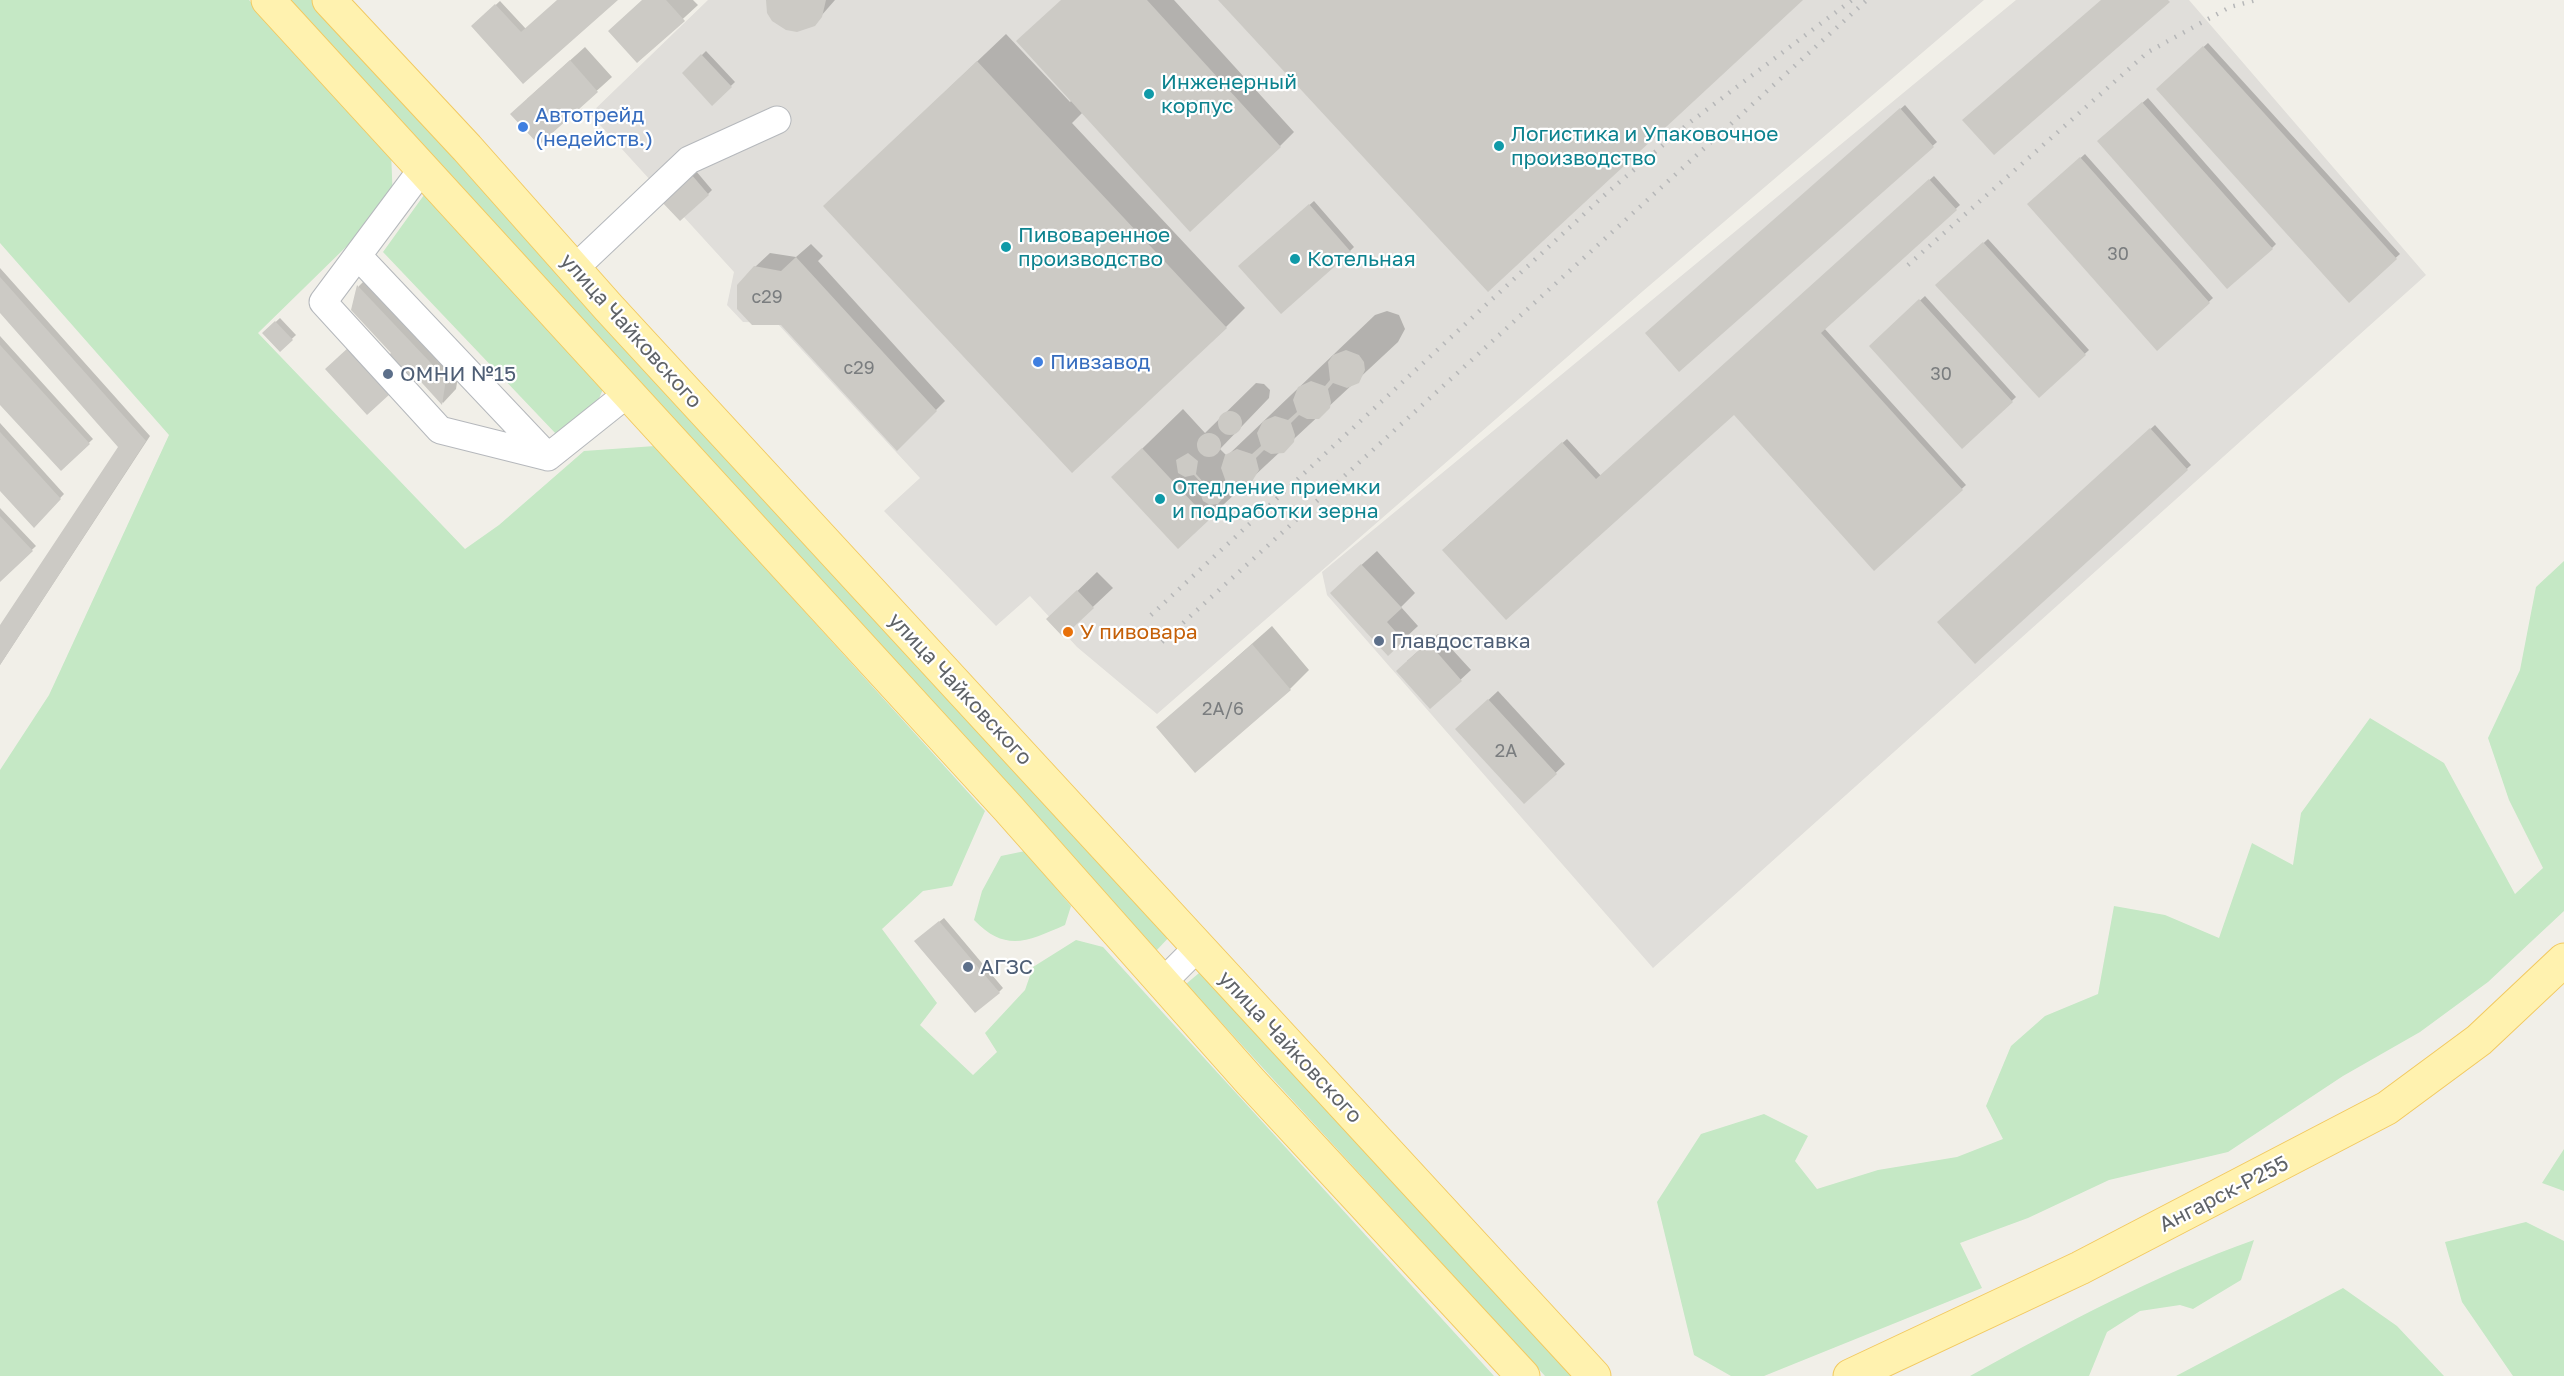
<!DOCTYPE html>
<meta charset="utf-8">
<style>
body{margin:0}
canvas{display:block;background:#f1efe8}
</style>
<canvas width="2564" height="1376"></canvas>
<script>
const g = document.querySelector('canvas').getContext('2d');
g.lineJoin = 'round';
function fillPath(path, color) { g.fillStyle = color; g.fill(path, 'evenodd'); }
function trace(path, color, width, dash) { g.strokeStyle = color; g.lineWidth = width; g.lineCap = dash ? 'butt' : 'round'; g.setLineDash(dash || []); g.stroke(path); }
function label(font, color, halo, rows, align = 'center') {
  g.font = font + ' "Golos Text",sans-serif'; g.lineWidth = 4.5; g.setLineDash([]); g.textBaseline = 'middle'; g.strokeStyle = halo; g.fillStyle = color; for (const [text, x, y, turn = 0] of rows) {
    g.save(); g.translate(x, y); g.rotate((+turn || 0) * Math.PI / 180); g.textAlign = isNaN(turn) ? turn : align; if (halo) g.strokeText(text, 0, 0); g.fillText(text, 0, 0); g.restore();
  }
}
fillPath(new Path2D(`
 M708 0H1984L1643 291 1157 714 1077 647 1030 596 996 626 884 511 920 478 777 323 743 322 727 305 734 272 590 114Z
 M2016 0H2189L2426 275 1653 968 1327 595 1322 572Z`), '#e0deda');
fillPath(new Path2D(`
 M0 0H249L391 151 393 201 258 333 465 549 499 525 584 451 655 446 985 811 952 886 923 891 882 929 937 1003 920 1025 973 1075 997 1052 985 1033 1025 990 1033 967 1076 940 1103 947 1494 1376H0V770L49 695 169 435 0 243Z
 M284 0H314L1172 934 1156 951Z
 M424 195 604 387 593 412 557 435 383 252Z
 M2564 561V911L2488 982 2420 1032 2343 1076 2228 1152 2109 1180 2028 1218 1960 1243 1982 1288 1764 1376H1731L1694 1355 1657 1202 1701 1134 1764 1114 1808 1136 1795 1161 1817 1189 1878 1170 1957 1157 2003 1139 1986 1106 2011 1046 2045 1016 2098 994 2114 906 2165 915 2219 938 2252 843 2293 865 2301 813 2370 718 2444 763 2515 894 2543 868 2509 800 2488 738 2520 670 2536 587Z
 M1025 851 1071 906 1065 925C1028 941 1006 953 974 920L982 891 1001 856Z
 M1205 968 1576 1376H1545L1186 984Z
 M2564 1149V1191L2542 1183Z
 M2526 1222 2564 1241V1376H2513L2462 1302 2445 1242Z
 M2254 1240 2241 1280 2193 1309 2180 1305 2140 1311 2107 1332 2089 1376H1970C2062 1325 2155 1275 2254 1240Z
 M2343 1288 2397 1326 2444 1376H2176Z`), '#c5e8c5');
fillPath(new Path2D(`
 M558 0H616L523 82 473 26 500 1 526 29Z
 M642 0H693L698 5 637 61Z
 M768 0H835L814 24Z
 M1062 0H1174L1294 132 1280 146 1083 112 1072 123 1245 308 1226 327 825 206 1006 34 1070 102 1072 100Z
 M2208 43 2400 254 2349 300 2158 89Z
 M585 47 612 77 539 143 527 99Z
 M706 51 735 82 712 104 684 73Z
 M2148 98 2276 244 2272 248 2103 137Z
 M1905 105 1937 142 1679 369 1651 329Z
 M2085 154 2213 298 2157 349 2029 204Z
 M696 171 712 190 708 194 663 201Z
 M1934 176 1960 205 1824 328 1966 485 1874 569 1734 413 1506 618 1448 545 1567 439 1601 476Z
 M1314 201 1354 247 1350 251 1245 262Z
 M1988 239 2089 350 2039 396 1938 286Z
 M811 244 823 256 818 261 945 401 897 449 755 267 770 253 796 257Z
 M0 268 150 436 0 665V627L120 446 0 310Z
 M373 272 460 364 456 389 443 403 413 370 387 359 393 353 353 310 359 286Z
 M1925 296 2016 397 1963 447 1871 346Z
 M1387 311 1399 315 1405 329 1398 342 1208 519 1113 477 1183 409 1205 433 1256 383 1264 384 1270 390 1269 398 1220 449 1227 456 1375 315Z
 M280 318 296 335 280 350 264 333Z
 M0 336 93 439 61 469 0 403Z
 M0 423 64 494 34 526 0 489Z
 M2155 425 2191 465 1975 662 1939 622Z
 M0 508 36 546 0 580Z
 M1377 551 1415 593 1401 607 1418 626 1388 654 1347 578Z
 M1097 572 1113 588 1063 635 1068 600Z
 M1272 626 1309 670 1290 689 1158 727Z
 M1438 634 1471 670 1431 707 1407 661Z
 M1498 691 1565 764 1525 802 1467 720Z
 M944 918 1003 988 999 992 920 937Z`), '#0003');
fillPath(new Path2D(`
 M557 0H618L523 84 471 26 495 4 521 32Z
 M642 0H666L685 21 637 63 608 31Z
 M766 0H826L822 17 815 26 797 32 786 30 772 21 767 13Z
 M1061 0H1147L1281 147 1190 232 1016 41Z
 M1218 0H1803L1488 292Z
 M2101 0H2168L2170 2 1994 155 1962 120Z
 M2203 46 2397 259 2349 303 2156 89Z
 M701 54 732 87 712 106 682 73Z
 M570 60 598 92 539 145 510 114Z
 M977 61 1227 328 1072 473 823 206Z
 M2142 102 2273 249 2227 289 2097 141Z
 M1900 108 1934 147 1679 372 1645 333Z
 M2080 157 2210 303 2157 351 2027 204Z
 M691 174 709 195 680 221 661 201Z
 M1929 179 1957 210 1821 333 1963 490 1874 571 1734 415 1506 620 1442 550 1562 442 1596 479Z
 M1309 204 1351 252 1281 314 1238 266Z
 M1983 242 2086 355 2039 398 1935 285Z
 M796 257 937 411 897 451 781 325H752L737 309V285L754 266 781 271Z
 M0 277 146 441 0 665V625L118 447 0 313Z
 M357 285 446 379 442 405 413 373 367 415 325 369 349 347 371 372 391 353 351 310Z
 M1919 299 2013 402 1962 449 1869 346Z
 M275 321 293 340 280 352 262 333Z
 M0 345 90 444 61 471 0 405Z
 M1346 350 1359 355 1364 362 1365 370 1359 383 1347 388 1333 383 1328 389 1331 402 1330 408 1319 419H1307L1299 415 1291 423 1295 435 1294 442 1284 453 1271 454 1264 450 1256 458 1259 470 1251 483 1238 487 1226 482 1221 468 1225 455 1237 449 1252 454 1261 446 1257 433 1263 421 1275 416 1288 420 1297 412 1293 400 1298 387 1311 381 1325 386 1330 380 1328 362 1333 355Z
 M1218 423a12 12 0 1 1 24 0a12 12 0 1 1-24 0Z
 M2150 428 2188 470 1975 664 1937 622Z
 M0 432 61 499 34 528 0 491Z
 M1197 445a12 12 0 1 1 24 0a12 12 0 1 1-24 0Z
 M1142 448 1209 520 1178 549 1111 477Z
 M1188 453 1198 461 1196 474 1205 484 1217 482 1223 489 1224 497 1218 504 1210 505 1203 501 1200 493 1203 485 1194 475 1185 477 1178 473 1176 460Z
 M0 516 33 551 0 582Z
 M1361 564 1402 608 1387 622 1404 641 1388 656 1330 593Z
 M1077 590 1094 608 1063 637 1046 619Z
 M1428 642 1462 681 1430 709 1396 671Z
 M1252 644 1291 690 1195 773 1156 727Z
 M1488 699 1557 774 1524 804 1455 729Z
 M939 921 1000 993 975 1013 914 941Z`), '#cccac5');
const minor = new Path2D(`
 M423 168 323 302 440 430 548 457 627 394
 M358 256 548 457
 M574 269 689 160 777 120
 M1163 982 1198 947`);
const major = new Path2D(`
 M268 0 1007 807 1250 1081 1523 1376
 M329 0 467 148 609 308 1594 1376
 M1850 1376 2080 1268 2387 1108 2479 1040 2564 960`);
trace(minor, '#b5b8bc', 29);
trace(major, '#f2c960', 35);
trace(minor, '#fff', 27);
trace(major, '#fff2af', 33);
trace(new Path2D(`
 M1908 265 2148 52 2230 7 2256 0
 M1151 615 1609 191 1689 123 1852 0
 M1162 642 1867 0`), '#b6b7b8', 4.5, [1.5, 8]);
for (const [x, y, r, color] of [
 [1149,94,6,"#0f9aa8"],
 [523,127,6,"#3f7fe0"],
 [1499,146,6,"#0f9aa8"],
 [1006,247,6,"#0f9aa8"],
 [1295,259,6,"#0f9aa8"],
 [1038,362,6,"#3f7fe0"],
 [388,374,6,"#5c6f8a"],
 [1160,499,6,"#0f9aa8"],
 [1068,632,6,"#e8710a"],
 [1379,641,6,"#5c6f8a"],
 [968,967,6,"#5c6f8a"]
]) { const dot = new Path2D(); dot.arc(x, y, r, 0, 2 * Math.PI); g.fillStyle = color; g.fill(dot); trace(dot, '#fff', 2); }
label('18px', '#7a7d7f', null, [
 ["30",2118,254],
 ["с29",767,297],
 ["с29",859,368],
 ["30",1941,374],
 ["2А/6",1223,709],
 ["2А",1506,751]
]);
label('21px', '#0d838f', '#fff', [
 ["Инженерный",1161,82],
 ["корпус",1161,106],
 ["Логистика и Упаковочное",1511,134],
 ["производство",1511,158],
 ["Пивоваренное",1018,235],
 ["производство",1018,259],
 ["Котельная",1307,259],
 ["Отедление приемки",1172,487],
 ["и подработки зерна",1172,511]
], 'left');
label('21px', '#366cbe', '#fff', [
 ["Автотрейд",535,115],
 ["(недейств.)",535,139],
 ["Пивзавод",1050,362]
], 'left');
label('21px', '#5f6368', '#fff', [
 ["улица Чайковского",631,331,48],
 ["улица Чайковского",960,689,47],
 ["улица Чайковского",1290,1047,47],
 ["Ангарск-Р255",2224,1194,-27]
]);
label('21px', '#4e5e75', '#fff', [
 ["ОМНИ №15",400,374],
 ["Главдоставка",1391,641],
 ["АГЗС",980,967]
], 'left');
label('21px', '#c56008', '#fff', [
 ["У пивовара",1080,632]
], 'left');
</script>
